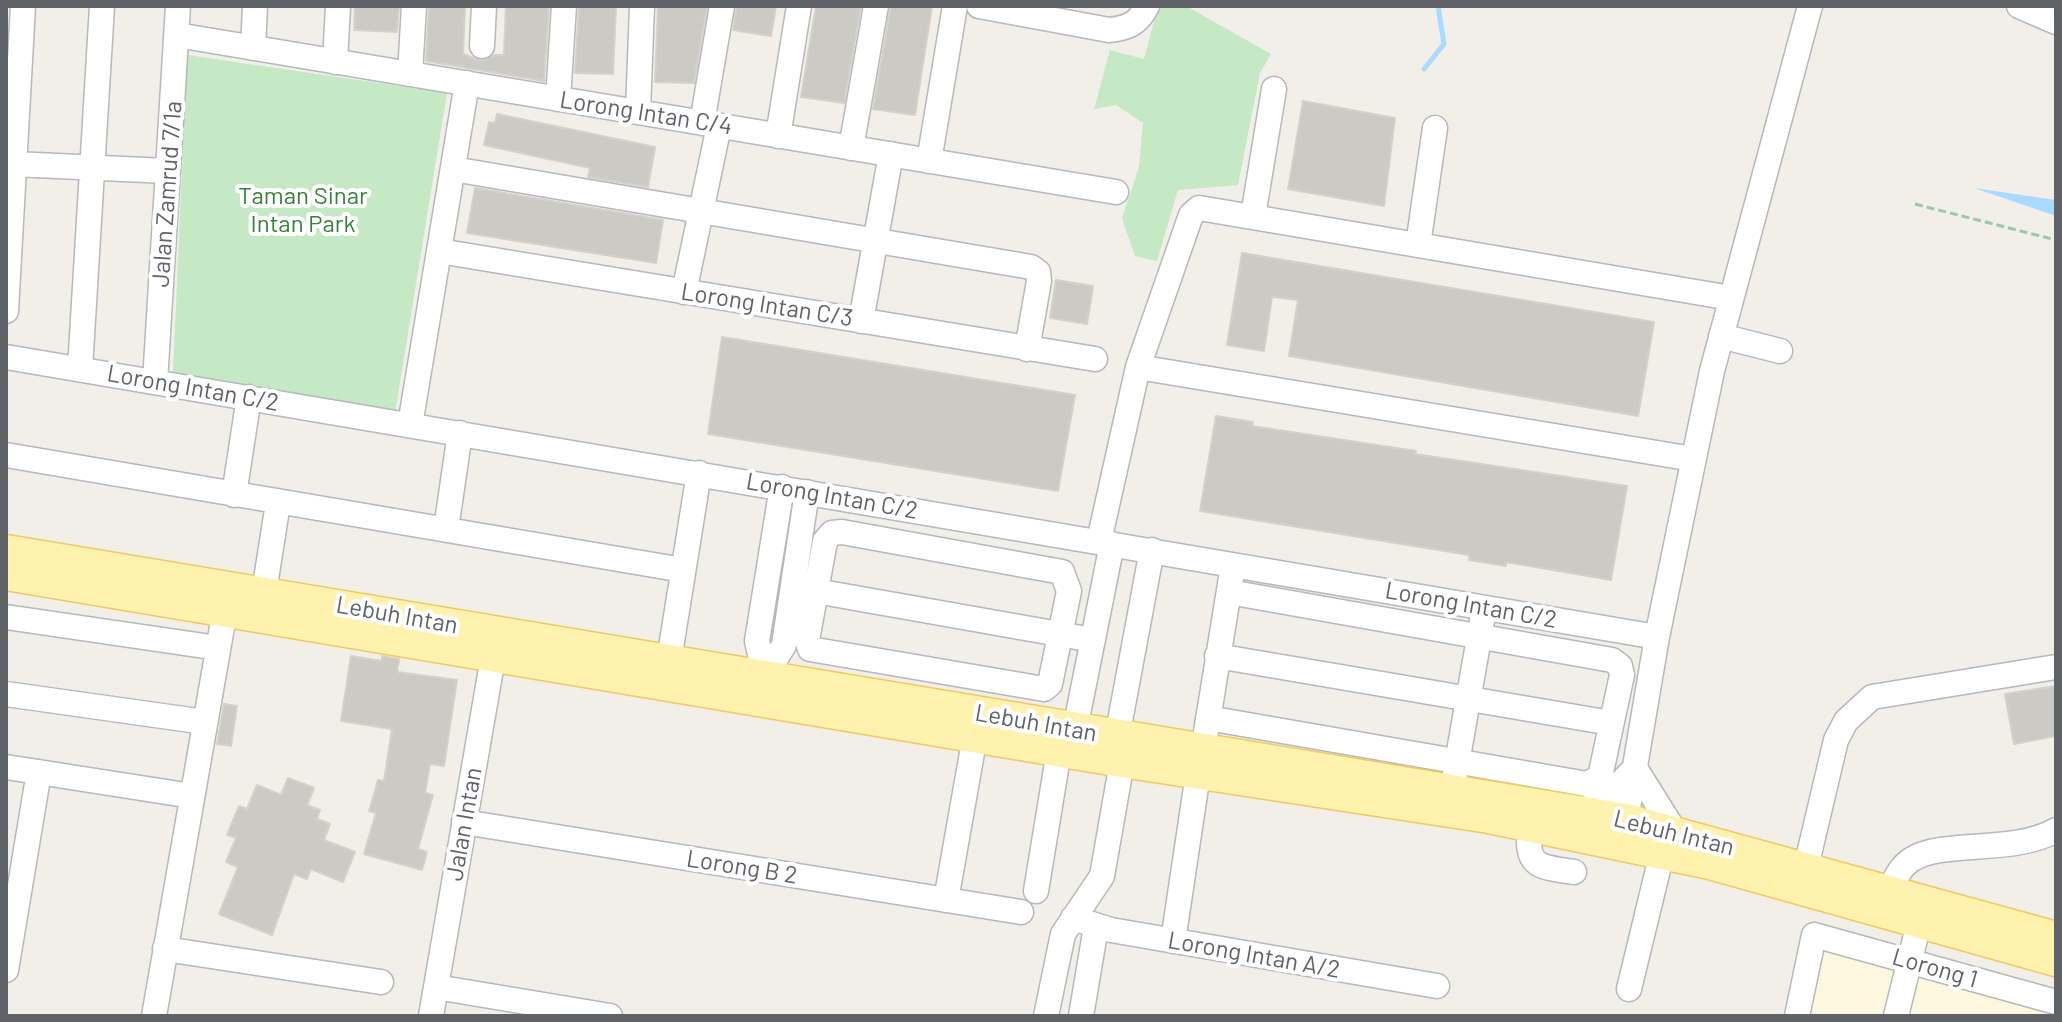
<!DOCTYPE html>
<style>
body{margin:0}
#map{position:relative;width:2062px;height:1022px;overflow:hidden;background:#f1efe8;font-family:Barlow,sans-serif}
canvas{display:block}
.frame{position:absolute;inset:0;border:8px solid #5f6368;pointer-events:none}
</style>
<div id="map">
<canvas width="2062" height="1022"></canvas>
<div class="frame"></div>
</div>
<script>
const g = document.querySelector('canvas').getContext('2d');
g.lineJoin = 'round';
function fillPath(path, color) { g.fillStyle = color; g.fill(path, 'evenodd'); }
function trace(path, color, width, dash) { g.strokeStyle = color; g.lineWidth = width; g.lineCap = dash ? 'butt' : 'round'; g.setLineDash(dash || []); g.stroke(path); }
function label(font, color, halo, rows, align = 'center') {
  g.font = font + ' Barlow,sans-serif'; g.lineWidth = 8; g.setLineDash([]); g.textBaseline = 'middle'; g.strokeStyle = halo; g.fillStyle = color; for (const [text, x, y, turn = 0] of rows) {
    g.save(); g.translate(x, y); g.rotate((+turn || 0) * Math.PI / 180); g.textAlign = isNaN(turn) ? turn : align; if (halo) g.strokeText(text, 0, 0); g.fillText(text, 0, 0); g.restore();
  }
}
fillPath(new Path2D(`
 M1816 924 2056 989V1016H1829L1794 1006Z`), '#fef7e0');
fillPath(new Path2D(`
 M1158 6H1186L1271 54 1260 73 1238 185 1178 190 1157 261 1135 256 1122 218 1139 167 1143 123 1116 105 1094 109 1110 50 1144 59Z
 M187 55 447 93 395 413 173 373Z`), '#c5e8c5');
fillPath(new Path2D(`
 M1974 188 2056 200V216Z`), '#aadaff');
trace(new Path2D(`
 M1424 69 1444 44 1438 6`), '#aadaff', 5);
const building = new Path2D(`
 M355 6H399L397 32 354 30Z
 M429 6H465L463 54 482 61 494 55H504L506 6H549L544 81 426 61Z
 M579 6H616L613 74 575 73Z
 M658 6H707L694 83 655 82Z
 M737 6H776L771 36 733 30Z
 M816 6H861L844 103 801 97Z
 M891 6H932L915 115 873 109Z
 M1303 101 1395 118 1384 206 1288 189Z
 M497 114 655 147 648 187 588 177 590 168 484 145 489 122 495 123Z
 M475 188 663 220 656 263 467 233Z
 M1242 253 1654 322 1638 416 1289 356 1298 300 1272 297 1264 351 1227 345Z
 M1056 280 1093 286 1087 324 1050 318Z
 M722 337 1075 395 1058 491 708 434Z
 M1216 416 1253 422 1252 426 1416 451 1415 454 1627 486 1611 580 1506 562V566L1469 560V555L1200 511Z
 M351 656 382 661V656L399 659 397 672 457 680 444 766 430 764 425 793 433 795 418 849 427 852 422 870 364 854 376 813 369 811 378 780 384 781 392 729 341 721Z
 M2056 686V736L2014 744 2005 694Z
 M224 704 237 706 231 746 217 744Z
 M288 778 314 788 307 805 320 810 317 819 330 824 324 840 355 852 343 882 311 869 307 879 294 874 272 935 219 914 238 867 226 862 236 838 227 835 239 806 247 809 257 785 281 795Z`);
fillPath(building, '#cccac5');
trace(building, '#d6d1c6', 2);
const minor = new Path2D(`
 M979 6 1109 30C1128 28 1138 24 1147 6
 M2019 6 2056 22
 M177 35 1116 192
 M482 46 484 6
 M253 48 255 6
 M335 62 338 6
 M410 74 414 6
 M558 99 564 6
 M638 112 642 6
 M702 123 722 6
 M778 136 799 6
 M851 148 876 6
 M929 161 955 6
 M13 164 168 171
 M453 169 1031 267 1038 272 1039 281 1027 349
 M1253 216 1274 89
 M1418 245 1435 128
 M439 251 1095 359
 M684 292 719 126
 M6 311 23 6
 M861 321 891 154
 M1721 336 1780 351
 M6 357 1657 637
 M1138 367 1693 459
 M80 369 102 6
 M155 382 178 6
 M410 425 467 83
 M6 455 683 570
 M234 495 249 397
 M446 529 460 433
 M842 532 1062 572 1069 591 1050 684 1044 689 810 649 807 640 825 541 832 533Z
 M1099 541 1138 367 1191 215 1199 208 1731 298
 M793 587 1093 640
 M264 592 278 503
 M6 617 218 648
 M1217 656 1611 723
 M669 660 699 473
 M765 676 784 645 807 492
 M763 690 765 676 757 641 782 487
 M6 694 205 722
 M1208 718 1587 784 1600 777 1622 675 1620 666 1612 660 1229 592
 M1075 729 1112 544
 M1206 732 1231 578
 M1117 737 1152 550
 M6 767 192 796
 M1635 768 1675 832
 M1455 774 1482 621
 M1582 811 1607 797 1635 768
 M464 822 1021 912
 M1530 826C1525 867 1538 867 1574 872
 M1623 837 1657 637 1712 371 1810 6
 M1806 867 1836 740 1846 721 1872 697 2056 667
 M1890 890C1895 879 1900 867 1911 860 1942 839 2013 855 2056 830
 M1036 891 1059 751
 M946 900 975 736
 M1073 918 1111 930 1437 986
 M1173 941 1198 774
 M165 949 381 982
 M6 970 39 772
 M436 987 610 1016
 M1629 989 1662 853
 M154 1016 225 610
 M431 1016 496 640
 M1046 1016 1063 934 1102 876 1122 762
 M1081 1016 1096 927
 M1797 1016 1814 935 2056 1002
 M1896 1016 1919 923`);
const major = new Path2D(`
 M6 550 1626 819 2056 937
 M6 575 1122 762 1489 818 1710 864 2056 961`);
trace(minor, '#b5b8bc', 27);
trace(major, '#f2c960', 33);
trace(new Path2D(`
 M1915 204 2056 240`), '#9cc7a9', 3, [8, 4]);
trace(minor, '#fff', 24);
trace(major, '#fff2af', 30);
label('24px', '#5f6368', '#fff', [
 ["Lorong Intan C/4",646,113,9],
 ["Jalan Zamrud 7/1a",167,194,-86],
 ["Lorong Intan C/3",767,305,9],
 ["Lorong Intan C/2",193,388,10],
 ["Lorong Intan C/2",832,496,10],
 ["Lorong Intan C/2",1471,605,10],
 ["Lebuh Intan",397,615,10],
 ["Lebuh Intan",1036,723,10],
 ["Jalan Intan",464,824,-80],
 ["Lebuh Intan",1674,833,14],
 ["Lorong B 2",742,867,9],
 ["Lorong Intan A/2",1254,955,10],
 ["Lorong 1",1935,968,16]
]);
label('24px', '#348238', '#fff', [
 ["Taman Sinar",303,196],
 ["Intan Park",303,224]
]);
</script>
